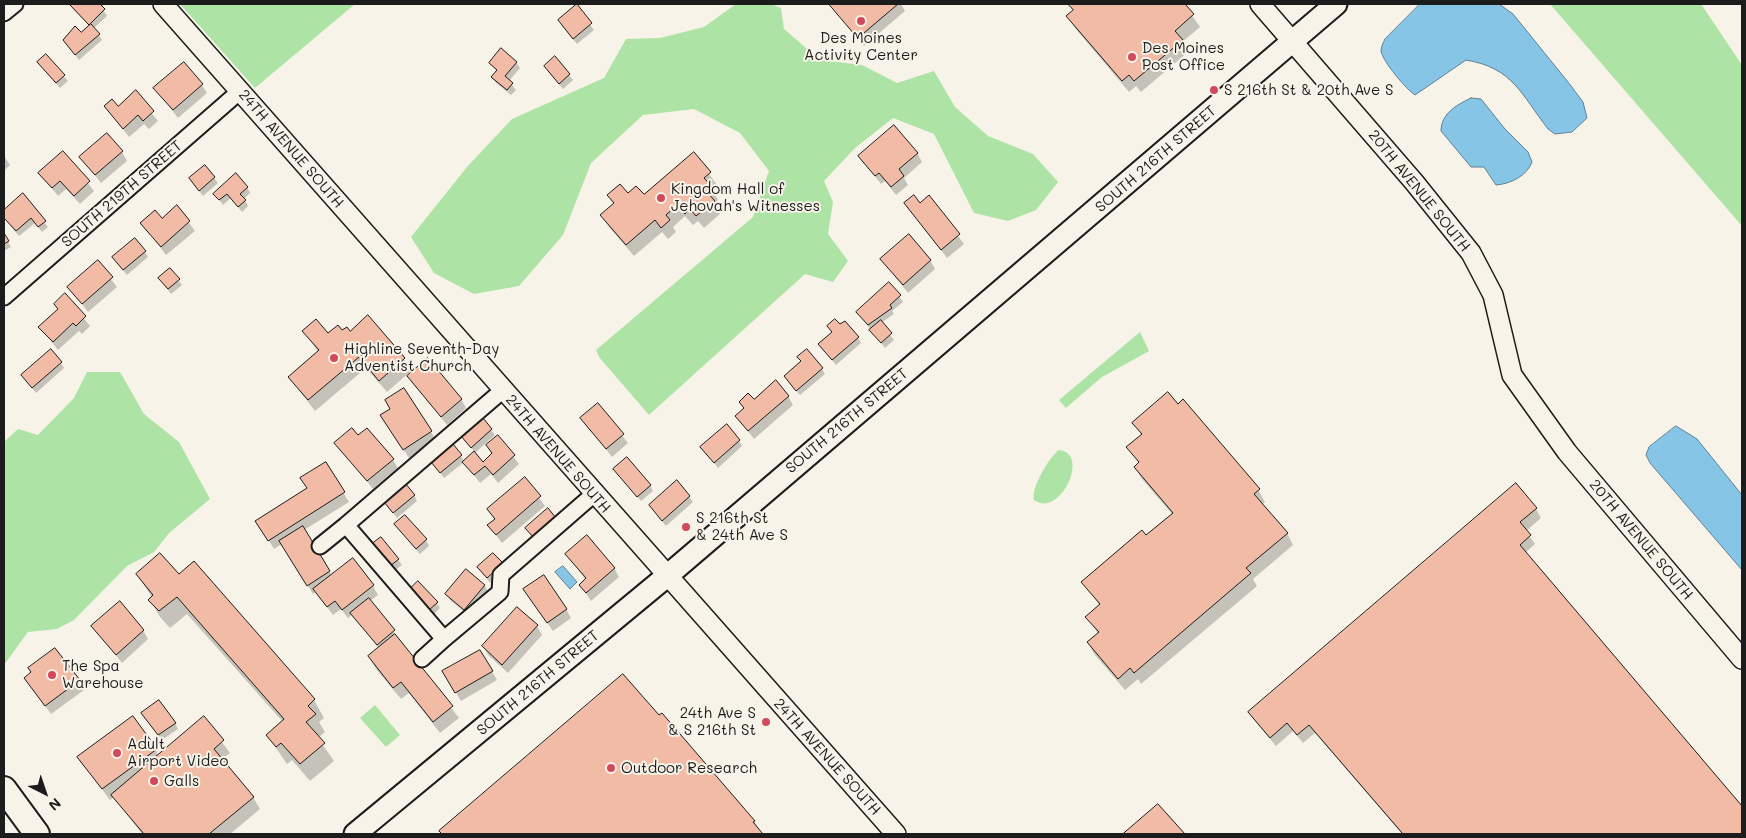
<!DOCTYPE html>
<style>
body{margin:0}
#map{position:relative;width:1746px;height:838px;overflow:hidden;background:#f7f3e8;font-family:Mali,sans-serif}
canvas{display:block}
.frame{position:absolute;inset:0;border:5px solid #1c1c1c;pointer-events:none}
.north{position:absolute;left:20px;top:768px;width:50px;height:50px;-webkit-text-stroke:4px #f7f3e8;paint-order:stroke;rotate:139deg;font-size:14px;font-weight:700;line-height:20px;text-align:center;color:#1c1c1c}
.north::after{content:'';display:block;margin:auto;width:18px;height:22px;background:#1c1c1c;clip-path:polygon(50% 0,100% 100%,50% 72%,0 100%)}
</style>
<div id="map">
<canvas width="1746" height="838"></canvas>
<div class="frame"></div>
<div class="north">N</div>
</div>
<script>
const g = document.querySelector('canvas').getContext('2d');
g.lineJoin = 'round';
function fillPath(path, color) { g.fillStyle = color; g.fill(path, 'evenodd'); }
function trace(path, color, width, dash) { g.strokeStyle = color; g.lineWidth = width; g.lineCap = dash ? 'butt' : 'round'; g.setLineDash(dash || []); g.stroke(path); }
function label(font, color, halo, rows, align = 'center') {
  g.font = font + ' Mali,sans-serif'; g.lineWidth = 4; g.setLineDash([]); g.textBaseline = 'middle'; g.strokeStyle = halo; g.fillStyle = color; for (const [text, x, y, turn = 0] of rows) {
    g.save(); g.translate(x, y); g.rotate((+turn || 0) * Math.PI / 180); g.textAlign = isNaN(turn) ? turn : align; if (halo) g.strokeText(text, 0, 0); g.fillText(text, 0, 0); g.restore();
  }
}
fillPath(new Path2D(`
 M180 4H355L255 88Z
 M736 4H771L781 8 784 29 820 60 862 65 897 83 934 71 955 107 988 136 1033 154 1058 182 1036 210 1008 221 974 213 934 134 893 118 855 148 824 181 833 202 828 234 848 261 833 282 805 274 649 415 599 357 596 350 753 217 769 171 740 133 694 109 643 115 591 163 563 235 519 286 474 294 434 273 411 237 467 167 512 119 604 78 626 39 660 38 704 27Z
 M1550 4H1701L1742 65V226Z
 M1140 332 1149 351 1102 377 1066 408 1059 400Z
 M87 372H120L144 414 179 442 210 499 169 533 154 552 127 566 74 620 57 629 28 632 4 665V442L18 429 38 435 74 398Z
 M1059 450C1091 453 1060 519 1034 500 1031 488 1049 457 1059 450Z
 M375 705 400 735 386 747 360 718Z`), '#ade3a5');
const water = new Path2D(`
 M1420 4H1499L1513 14 1568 82 1583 102 1587 118 1572 132 1555 134 1548 129C1521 94 1513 68 1466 60L1415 95C1406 89 1383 62 1381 51 1381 47 1383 43 1385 39Z
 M1471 98 1481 99 1505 129 1528 152 1532 162C1527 176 1510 184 1496 185L1484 167H1471L1441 131C1441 114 1456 105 1471 98Z
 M1676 426 1697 439 1742 495V570L1650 463 1646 455 1649 447Z
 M563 566 577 582 570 589 555 572Z`);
fillPath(water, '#87c5e7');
trace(water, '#5c8196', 1);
fillPath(new Path2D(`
 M74 4H105L101 7 107 16 94 28 102 40 79 60 64 40 81 34 90 26 75 11 72 6Z
 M901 4 905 11 864 46 831 5Z
 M1069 4H1184L1200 27 1182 42 1188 52 1141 92 1136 86 1129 92 1075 28 1068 16 1073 11Z
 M576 6 594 30 577 44 562 26Z
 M46 56 68 81 60 88 39 62Z
 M555 58 573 80 563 89 549 72Z
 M516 62 520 68 509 81 516 90 511 95 496 83 492 77 497 71 490 63Z
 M202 85 207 93 178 118 155 88Z
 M135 92 158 121 149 129 144 124 129 137 106 106 118 107Z
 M122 152 127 161 101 183 81 157Z
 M63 153 94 191 80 204 66 189 58 196 40 174Z
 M694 153 717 185 712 189 718 200 714 203 720 214 704 228 698 221 693 225 685 216 673 227 676 232 668 239 662 232 634 256 609 227 602 215 614 205 609 196H644Z
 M917 153 922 162 904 178 908 185 896 195 885 181 881 184 860 157Z
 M4 156 10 165 4 171Z
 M205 166 218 183 203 196 190 179Z
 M247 187 250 193 244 199 248 206 242 212 231 198 223 205 215 194Z
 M22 195 48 227 42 232 35 223 19 236 4 218V211Z
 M929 197 964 244 947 258 906 203 920 205Z
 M177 207 195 231 166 255 142 223 162 220Z
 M4 235 11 247 4 251Z
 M145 252 148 257 127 275 117 263Z
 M882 260H930L935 269 908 293Z
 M98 262 117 287 88 312 69 287Z
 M160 279 178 280 182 285 171 294Z
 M65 295 90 326 82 334 79 331 58 350 40 327 58 310 55 305Z
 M899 296 903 302 892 311 894 314 881 323 894 340 885 348 857 312Z
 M368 317 404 359 411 371 387 392 366 368 315 411 289 377 318 352 304 331 328 335 350 333Z
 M828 326 858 338 861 343 836 365 819 344 832 333Z
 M61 363 64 368 36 393 22 375Z
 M822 369 825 374 800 395 785 377Z
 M409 377 461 399 466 408 447 425Z
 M788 396 793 405 754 439 736 416 745 409 740 402Z
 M598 405 628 443 612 457 582 418Z
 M392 410 431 432 436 440 409 458 387 424Z
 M482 419 495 435 475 453 463 437Z
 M1134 423 1258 490 1265 502 1262 505 1287 533 1293 545 1253 579 1257 586 1141 684 1138 679 1125 690 1095 655 1088 643 1098 634 1087 617 1100 606 1083 582 1146 537 1173 515 1142 479 1135 467 1139 464 1128 447 1142 436Z
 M358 437 393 460 398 468 373 489 336 443Z
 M498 437 519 464 498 483 491 474 480 483 464 462 444 478 436 467 453 445 465 462 482 463 492 455 487 446Z
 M739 441 742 446 718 468 702 447Z
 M326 464 349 502 304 530 332 576 353 559 373 586 378 595 370 601 459 718 440 733 409 693 401 699 376 669 369 657 379 649 353 614 348 618 341 609 333 615 316 592 313 594 282 544 274 549 257 521 308 489Z
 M618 474 650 485 653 491 641 501Z
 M525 479 545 506 502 543 489 526 495 520 489 510Z
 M414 495 417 501 397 518 385 502Z
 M689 497 693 502 666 526 650 506Z
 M1536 509 1541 518 1526 531 1535 544 1525 553 1742 808V834H1402L1315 733 1303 743 1293 731 1276 746 1255 721 1250 712Z
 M396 525 426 540 429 546 420 554Z
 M381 538 402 565 394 571 377 550Z
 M566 554 614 568 619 577 591 601 580 585 586 580Z
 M502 564 505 570 490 583 479 568Z
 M137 575 178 576 314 700 324 718 319 722 325 732 318 738 334 761 310 781 292 760 287 764 267 735 283 722 187 614 170 628 160 617 150 600 152 597Z
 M484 585 488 591 468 615 450 600 447 594Z
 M414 595 437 603 440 608 433 615Z
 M530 598 566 609 571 618 553 631Z
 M93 626 143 630 148 639 122 663Z
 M537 626 542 635 508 673 488 655 483 646Z
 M55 650 84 690 51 714 25 678Z
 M480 651 497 680 461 701 444 672Z
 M204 718 230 753 221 760 253 797 260 809 230 834H142L114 797 110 800 79 758 155 749 159 756Z
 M146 719 175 723 178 729 162 740Z
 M1158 805 1183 834H1125Z
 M754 821 762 834H443L441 831Z`), '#0003');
const building = new Path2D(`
 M72 4H100L105 9 89 25 70 5Z
 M577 4 592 23 573 39 558 20Z
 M829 4H898L858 38Z
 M1068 4H1185L1194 14 1175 31 1183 40 1134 81 1129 75 1122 81 1066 16 1073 10Z
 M91 24 100 34 75 55 63 40 75 26 81 32Z
 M501 48 517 62 505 76 513 83 507 90 491 77 497 70 489 63Z
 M46 54 65 75 56 83 37 62Z
 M555 56 570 74 559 84 544 66Z
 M184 62 203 84 173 110 153 88Z
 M136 90 154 111 143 121 138 115 123 129 104 106 112 99 118 106Z
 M894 125 918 153 899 169 904 176 891 187 879 173 875 176 858 156Z
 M107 133 123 151 95 175 79 157Z
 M63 151 90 181 74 196 60 181 52 188 38 173Z
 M694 152 711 172 704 178 713 188 707 192 715 201 696 216 690 209 685 214 677 205 666 215 670 220 661 228 655 220 626 245 600 215 614 203 607 195 620 184 628 193 636 186 644 194Z
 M205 165 215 177 199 191 189 178Z
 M236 173 248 187 240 194 246 200 238 207 227 194 219 200 213 194Z
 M23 193 46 221 38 227 31 218 16 231 4 218V210Z
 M914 195 920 203 929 195 960 234 941 250 904 203Z
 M177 205 190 221 161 247 140 223 155 210 162 218Z
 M4 233 9 241 4 244Z
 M909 234 931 260 903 285 880 259Z
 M135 238 146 251 123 270 112 257Z
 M98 260 113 277 82 304 67 287Z
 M170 268 180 279 168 289 158 278Z
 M889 282 901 295 890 305 892 308 868 325 856 312Z
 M65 293 86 316 76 326 73 323 53 342 38 327 58 309 54 304Z
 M368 315 405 358 379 381 359 357 308 400 288 377 319 350 302 331 316 319 328 333 338 325 342 330 347 327 350 331Z
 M835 319 840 324 845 321 859 337 832 360 818 344 832 332 827 326Z
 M881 320 892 333 881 343 869 330Z
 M51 349 62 362 32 388 21 375Z
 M807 349 823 368 796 391 784 376 801 361 797 357Z
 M428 358 462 399 441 417 407 376Z
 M776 380 789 396 748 431 735 416 744 408 739 402 748 393 754 399Z
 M404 388 432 431 403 450 380 415 390 409 385 400Z
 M1168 392 1178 404 1183 399 1260 489 1254 494 1288 533 1246 568 1251 573 1134 673 1130 668 1118 679 1087 642 1099 632 1085 617 1100 604 1081 582 1142 530 1146 535 1173 513 1134 467 1139 462 1126 447 1142 434 1132 423Z
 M598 403 624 434 606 449 580 418Z
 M483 418 492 429 471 448 461 436Z
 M727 424 740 440 714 463 700 447Z
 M352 428 358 435 367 428 394 459 367 481 334 443Z
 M498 435 515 455 493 475 485 466 474 475 462 462 474 451 483 462 492 453 486 445Z
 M453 444 462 455 440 473 431 462Z
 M627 457 651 485 637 497 613 469Z
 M326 462 345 492 268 541 255 521 307 488 300 478Z
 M525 477 541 496 496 535 487 525 495 519 487 509Z
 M677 480 690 496 662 521 649 505Z
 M405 483 415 495 393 513 384 502Z
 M1516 483 1537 508 1520 522 1531 535 1520 545 1742 806V834H1403L1309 725 1297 735 1287 723 1270 738 1248 712Z
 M548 508 556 518 534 538 525 528Z
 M405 515 427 539 416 549 394 524Z
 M303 526 330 571 307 586 279 541Z
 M587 535 615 568 586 593 579 585 586 578 565 554Z
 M381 537 399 559 390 566 372 544Z
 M160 553 179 574 194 561 315 699 308 706 316 714 306 722 325 743 300 764 281 743 276 747 266 735 284 719 177 597 159 611 148 600 153 595 136 574Z
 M493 553 503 563 487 578 477 567Z
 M353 558 374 585 342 610 335 601 327 607 313 589Z
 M466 569 485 585 464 610 445 594Z
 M544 575 567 609 547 623 523 589Z
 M418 581 438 602 429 610 410 589Z
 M369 598 395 630 377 645 350 613Z
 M120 601 144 630 116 655 91 626Z
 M517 607 538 625 502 665 482 646Z
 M395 634 453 706 433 722 401 682 393 688 368 656Z
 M55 648 80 680 45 706 24 678 31 672 28 668Z
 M480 650 493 671 455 693 442 671Z
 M623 674 659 715 662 713 755 821 753 822 763 834H442L439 831Z
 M159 700 176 723 158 735 141 713Z
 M133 716 157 749 102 789 77 757Z
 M204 716 224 740 214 749 254 797 209 834H144L111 795Z
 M1158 804 1185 834H1123Z`);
fillPath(building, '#f2bba5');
trace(building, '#1c1c1c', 1);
const minor = new Path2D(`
 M4 13 15 4
 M4 297 240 91
 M503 390 346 525 444 639 500 592 501 575 594 494
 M320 546 346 525
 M422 659 444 639`);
const tertiary = new Path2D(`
 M163 4 896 834
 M1260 4 1414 182 1471 253 1493 295 1512 375 1567 452 1742 659`);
const secondary = new Path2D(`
 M355 834 667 576 1336 4`);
const primary = new Path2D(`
 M4 789 37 834`);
trace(minor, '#1c1c1c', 19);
trace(tertiary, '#1c1c1c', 22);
trace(secondary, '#1c1c1c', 25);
trace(primary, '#1c1c1c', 28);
trace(minor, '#f7f3e8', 15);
trace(tertiary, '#f7f3e8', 19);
trace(secondary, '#f7f3e8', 21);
trace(primary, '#f7f3e8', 24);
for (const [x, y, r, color] of [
 [861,21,5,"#d1495b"],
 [1132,57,5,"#d1495b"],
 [1214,90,5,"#d1495b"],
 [661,198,5,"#d1495b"],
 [334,358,5,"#d1495b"],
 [686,527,5,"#d1495b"],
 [52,675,5,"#d1495b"],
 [766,722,5,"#d1495b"],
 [117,753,5,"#d1495b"],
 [611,768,5,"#d1495b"],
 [154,781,5,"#d1495b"]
]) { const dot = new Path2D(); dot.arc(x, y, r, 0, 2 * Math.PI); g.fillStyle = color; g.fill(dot); trace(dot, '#f7f3e8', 2); }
label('15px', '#1c1c1c', '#f7f3e8', [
 ["Des Moines",861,38,"center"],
 ["Activity Center",861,55,"center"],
 ["Des Moines",1142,48],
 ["Post Office",1142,65],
 ["S 216th St & 20th Ave S",1224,90],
 ["Kingdom Hall of",671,189],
 ["Jehovah's Witnesses",671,206],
 ["Highline Seventh-Day",344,349],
 ["Adventist Church",344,366],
 ["S 216th St",696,518],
 ["& 24th Ave S",696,535],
 ["The Spa",62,666],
 ["Warehouse",62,683],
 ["24th Ave S",756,713,"right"],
 ["& S 216th St",756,730,"right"],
 ["Adult",127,744],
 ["Airport Video",127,761],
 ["Outdoor Research",621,768],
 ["Galls",164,781]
], 'left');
label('15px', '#1c1c1c', '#f7f3e8', [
 ["24TH AVENUE SOUTH",291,149,49],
 ["SOUTH 216TH STREET",1156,159,-41],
 ["20TH AVENUE SOUTH",1419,191,51],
 ["SOUTH 219TH STREET",122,194,-41],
 ["SOUTH 216TH STREET",847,421,-40],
 ["24TH AVENUE SOUTH",558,454,49],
 ["20TH AVENUE SOUTH",1641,540,50],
 ["SOUTH 216TH STREET",538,683,-40],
 ["24TH AVENUE SOUTH",827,757,48]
]);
</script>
